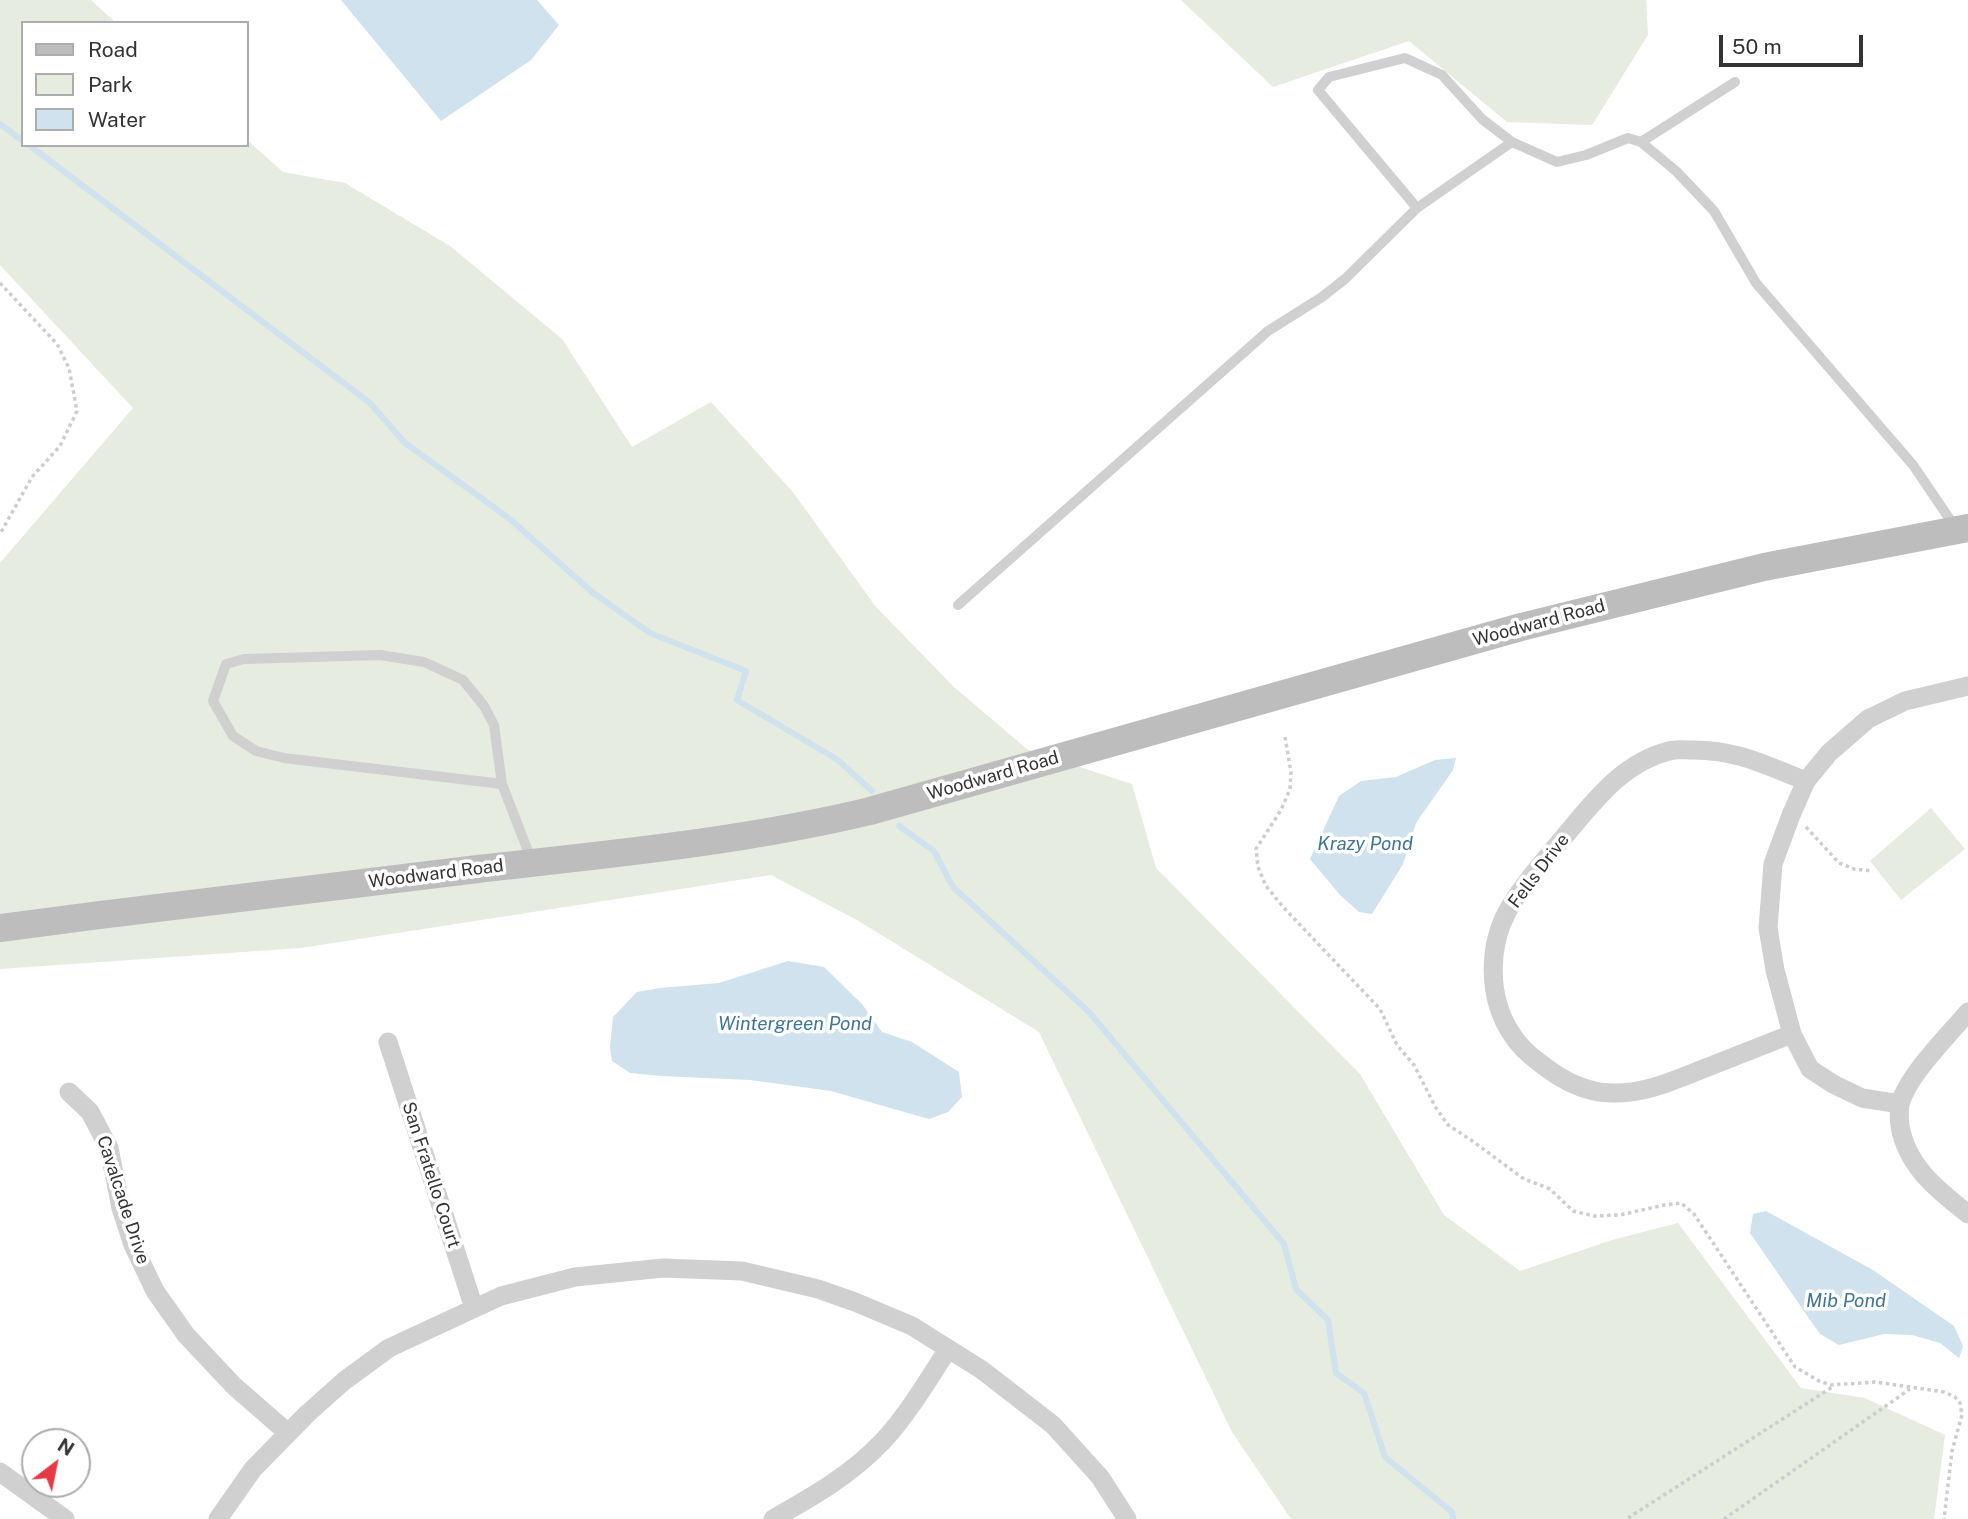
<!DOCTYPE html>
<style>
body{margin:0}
#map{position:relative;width:1968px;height:1519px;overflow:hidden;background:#fff;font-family:"Public Sans",sans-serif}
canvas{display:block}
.legend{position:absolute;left:21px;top:21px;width:228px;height:126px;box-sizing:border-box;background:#fff;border:2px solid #adadad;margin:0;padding:9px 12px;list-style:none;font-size:21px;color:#333}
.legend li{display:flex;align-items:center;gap:14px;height:35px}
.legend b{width:35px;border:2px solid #adadad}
.north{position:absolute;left:21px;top:1428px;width:70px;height:70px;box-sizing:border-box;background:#fff;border:2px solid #adadad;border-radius:50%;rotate:32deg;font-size:19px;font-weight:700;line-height:28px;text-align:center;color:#333}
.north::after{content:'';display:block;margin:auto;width:24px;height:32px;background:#e63946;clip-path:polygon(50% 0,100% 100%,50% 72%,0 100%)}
.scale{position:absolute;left:1719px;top:35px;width:144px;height:32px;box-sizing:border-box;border:4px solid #333;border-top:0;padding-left:9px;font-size:21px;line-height:24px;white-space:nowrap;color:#333;-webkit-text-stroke:5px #fff;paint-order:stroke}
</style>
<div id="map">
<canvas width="1968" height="1519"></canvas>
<ul class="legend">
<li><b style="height:9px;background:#bdbdbd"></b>Road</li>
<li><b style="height:19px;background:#e6ecdf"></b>Park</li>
<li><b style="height:19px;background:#cfe2ee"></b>Water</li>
</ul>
<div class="north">N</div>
<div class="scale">50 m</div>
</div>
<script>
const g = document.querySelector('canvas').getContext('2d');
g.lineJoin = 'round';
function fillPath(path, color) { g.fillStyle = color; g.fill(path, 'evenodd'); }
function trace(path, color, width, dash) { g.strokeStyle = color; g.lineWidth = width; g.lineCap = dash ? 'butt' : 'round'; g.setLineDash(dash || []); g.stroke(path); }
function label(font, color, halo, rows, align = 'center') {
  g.font = font + ' "Public Sans",sans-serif'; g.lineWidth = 7; g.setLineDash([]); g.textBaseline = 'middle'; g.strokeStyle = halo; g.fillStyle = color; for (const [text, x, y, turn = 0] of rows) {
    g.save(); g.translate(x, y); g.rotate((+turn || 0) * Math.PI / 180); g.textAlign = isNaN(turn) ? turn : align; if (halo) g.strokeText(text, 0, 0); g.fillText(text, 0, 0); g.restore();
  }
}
fillPath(new Path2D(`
 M0 0H91L116 23H23V145H247V140L283 172 345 183 450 246 562 339 632 447 711 402 792 491 876 607 954 687 1028 750 1132 784 1156 868 1360 1074 1444 1215 1520 1271 1612 1240 1678 1223 1801 1388 1865 1398 1945 1435 1934 1519H1291L1232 1432 1039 1032 857 920 771 875 301 948 0 969V563L133 408 0 265Z
 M1181 0H1646L1648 35 1592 125 1507 122 1409 41 1273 87Z
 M1931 808 1965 849 1901 900 1870 861Z`), '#e6ecdf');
fillPath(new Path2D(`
 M341 0H537L559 25 531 60 441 121Z
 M1456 758 1453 770 1416 823 1403 864 1372 914 1359 912 1340 895 1310 859 1339 796 1361 781 1396 777 1435 760Z
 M788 961 824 967 862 1004 882 1032 912 1042 959 1072 962 1097 948 1112 929 1119 831 1091 750 1080 661 1076 630 1073 612 1061 610 1047 613 1017 637 992 660 988 719 983Z
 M1766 1211 1873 1270 1954 1326 1963 1346 1959 1358 1940 1343 1912 1335 1884 1334 1839 1345 1820 1334 1750 1233 1753 1214Z`), '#cfe2ee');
trace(new Path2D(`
 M0 124 23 141
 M29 145 370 403 404 442 510 519 592 592 650 633 746 671 737 700 838 760 872 791
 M899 826 934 851 953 887 1088 1011 1284 1244 1296 1289 1328 1320 1336 1373 1364 1393 1385 1457 1452 1512 1453 1519`), '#cfe2ee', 6);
trace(new Path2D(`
 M0 283 57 344 69 368 77 411 60 446 32 477 0 534
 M1285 737 1291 772 1290 789 1281 810 1256 849 1258 867 1266 886 1284 908 1380 1009 1397 1045 1414 1065 1436 1108 1448 1125 1471 1140 1524 1179 1550 1189 1573 1211 1594 1216 1620 1215 1664 1205 1681 1203 1694 1214 1795 1367 1819 1381 1831 1385 1875 1382 1944 1392 1955 1397 1960 1403 1962 1415 1952 1451 1944 1519
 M1806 827 1839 863 1854 869 1873 871
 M1628 1518 1834 1386
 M1724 1519 1910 1389`), '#cdcdcd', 3.5, [3.5, 3.5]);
trace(new Path2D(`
 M1512 142 1417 208 1318 90 1329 77 1405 58 1442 75 1482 119 1512 142 1557 162 1586 155 1628 138 1641 142 1676 171 1714 211 1756 283 1913 465 1955 527
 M1641 142 1735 82
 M958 605 1268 331 1322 297 1345 279 1417 208
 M502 784 494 725 484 706 463 680 424 662 380 655 244 659 226 664 213 701 233 736 256 751 284 758 502 784 531 859`), '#d0d0d0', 10);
trace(new Path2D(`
 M1968 1012C1948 1036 1908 1075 1900 1104 1899 1111 1899 1119 1900 1126 1907 1167 1938 1190 1968 1214
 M1792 1034C1764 1045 1736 1056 1708 1067 1677 1079 1646 1094 1612 1093 1586 1093 1560 1079 1540 1063 1529 1055 1518 1045 1511 1033 1488 998 1488 948 1507 912 1523 883 1547 858 1568 832 1596 799 1624 762 1669 751 1675 749 1683 750 1690 750 1735 749 1765 765 1806 781
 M388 1042 474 1308
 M69 1092 90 1112 109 1148 121 1208 133 1245 155 1291 186 1335 234 1386 288 1433
 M1900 1104 1862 1098 1833 1084 1810 1069 1792 1034 1775 970 1768 928 1773 864 1791 815 1806 781 1829 753 1868 719 1905 701 1968 686
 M0 1472 65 1519
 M218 1519 253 1469 307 1414 344 1381 389 1348 501 1296 575 1277 663 1268 742 1271 818 1289 855 1302 912 1326 982 1370 1053 1425 1100 1477 1127 1519
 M773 1519C812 1497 851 1475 883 1441 908 1414 928 1380 948 1349`), '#d0d0d0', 19);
trace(new Path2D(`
 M0 928C159 907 318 888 478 869 609 854 741 842 870 811L1521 627 1764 567 1968 528`), '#bdbdbd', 28);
label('18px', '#333', '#fff', [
 ["Woodward Road",1539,623,-15],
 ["Woodward Road",993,776,-16],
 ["Fells Drive",1539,871,-53],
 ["Woodward Road",436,874,-7],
 ["San Fratello Court",431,1175,72],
 ["Cavalcade Drive",123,1200,72]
]);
label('italic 19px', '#3f7597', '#fff', [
 ["Krazy Pond",1365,844],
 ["Wintergreen Pond",795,1024],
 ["Mib Pond",1846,1301]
]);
</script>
